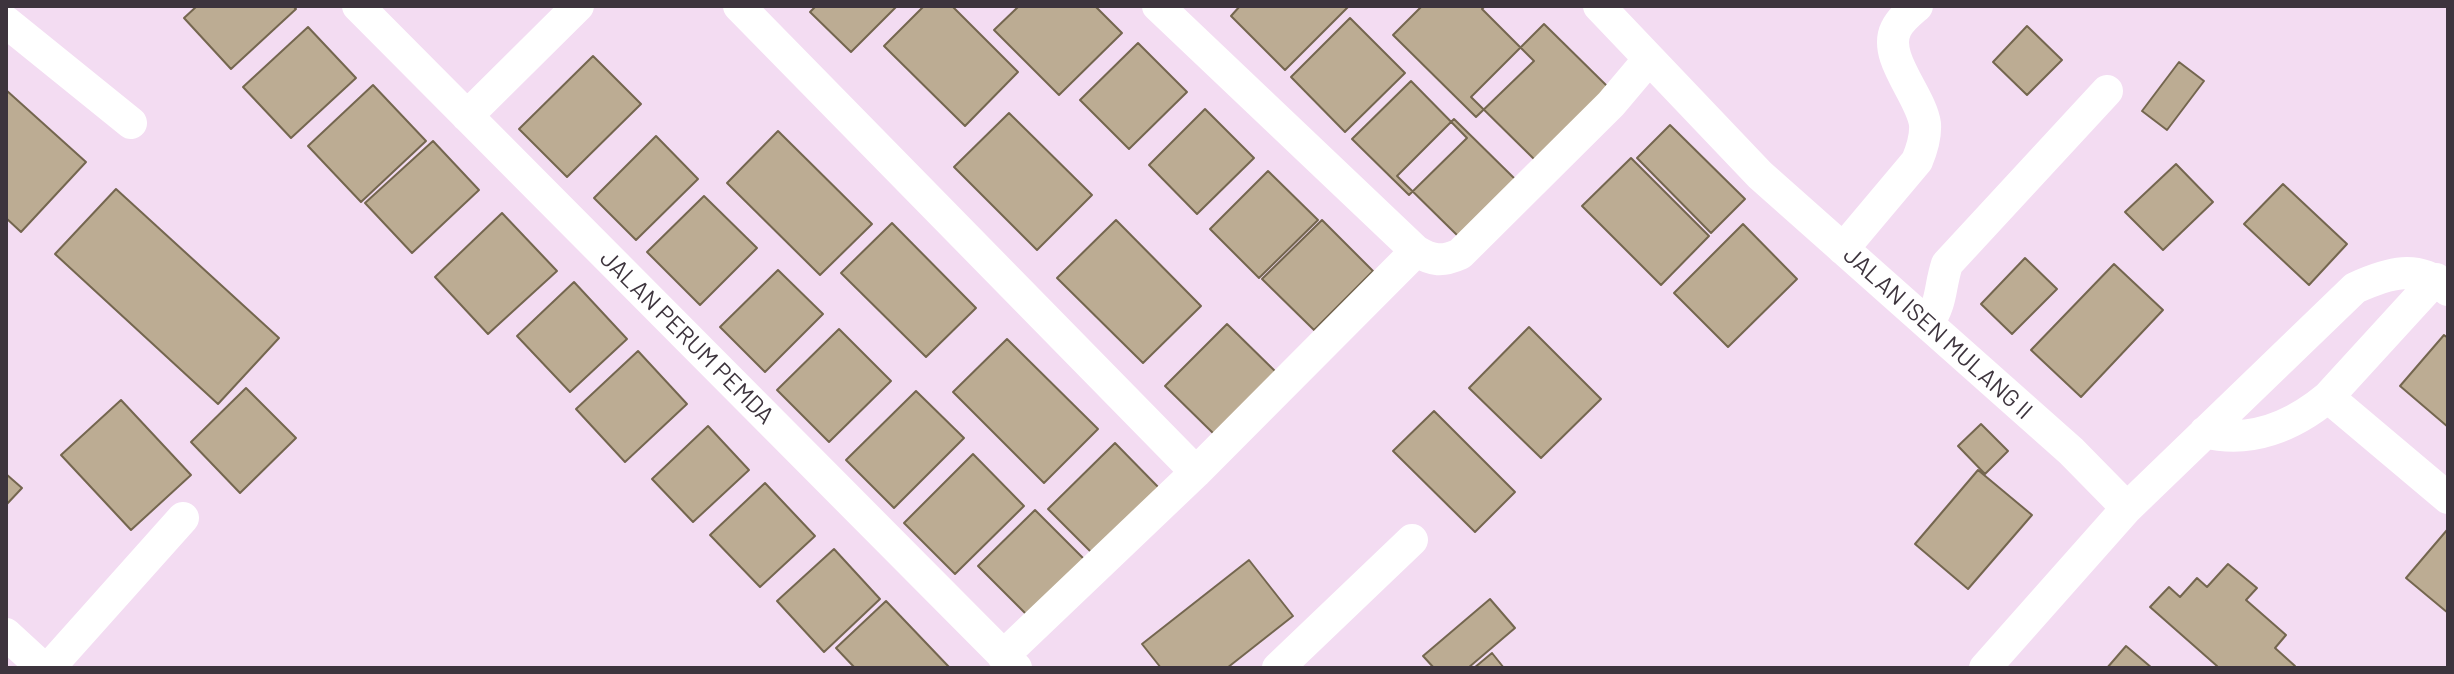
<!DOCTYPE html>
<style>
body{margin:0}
#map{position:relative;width:2454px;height:674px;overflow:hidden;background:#f3dcf2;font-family:Barlow,sans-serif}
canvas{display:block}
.frame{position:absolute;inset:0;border:8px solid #3d343d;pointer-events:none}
</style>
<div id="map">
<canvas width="2454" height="674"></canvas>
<div class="frame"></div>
</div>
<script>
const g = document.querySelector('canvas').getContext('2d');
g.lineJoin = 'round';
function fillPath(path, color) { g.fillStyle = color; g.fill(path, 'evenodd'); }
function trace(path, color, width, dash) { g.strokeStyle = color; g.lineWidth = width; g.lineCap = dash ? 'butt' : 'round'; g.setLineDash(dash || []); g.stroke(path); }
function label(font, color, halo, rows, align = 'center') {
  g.font = font + ' Barlow,sans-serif'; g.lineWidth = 6; g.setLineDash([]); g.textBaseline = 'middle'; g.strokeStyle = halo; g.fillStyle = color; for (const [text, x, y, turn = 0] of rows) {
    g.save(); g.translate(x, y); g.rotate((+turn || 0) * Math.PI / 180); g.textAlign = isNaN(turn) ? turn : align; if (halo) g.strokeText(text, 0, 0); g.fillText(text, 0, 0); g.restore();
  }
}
const building = new Path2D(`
 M197 6H293L296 9 231 69 184 18Z
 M816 6H897L851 52 810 12Z
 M924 6H952L1018 72 965 126 884 46Z
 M1019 6H1095L1122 33 1059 95 994 30Z
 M1240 6H1349L1285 70 1231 16Z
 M1422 6H1485L1482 9 1534 61 1476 117 1393 35Z
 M1350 18 1405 73 1345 132 1291 77Z
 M1544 24 1608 87 1535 160 1471 97Z
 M2027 26 2062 60 2027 95 1993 62Z
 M308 27 356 78 291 138 243 87Z
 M1138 43 1187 92 1129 149 1080 100Z
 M593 56 641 104 567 177 519 129Z
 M2179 62 2204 81 2167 130 2142 111Z
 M1411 81 1467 138 1409 195 1352 139Z
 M373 85 426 141 361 202 308 146Z
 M6 90 86 162 21 232 6 218Z
 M1205 109 1254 158 1197 214 1149 165Z
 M1009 113 1092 195 1037 250 954 167Z
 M1454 119 1516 180 1459 237 1397 176Z
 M1670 125 1745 199 1711 233 1637 158Z
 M778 131 872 224 820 275 727 183Z
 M656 136 698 179 636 240 594 198Z
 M433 141 479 190 412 253 365 203Z
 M1631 158 1709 236 1661 285 1582 206Z
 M2176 164 2213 202 2163 250 2125 212Z
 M1268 171 1318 220 1259 278 1210 229Z
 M2283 184 2347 244 2309 285 2244 224Z
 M116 189 279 338 218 404 55 254Z
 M704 196 757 248 700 305 647 252Z
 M502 213 557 271 488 334 435 277Z
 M1116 220 1201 306 1143 363 1057 278Z
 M1322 220 1373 271 1314 330 1262 279Z
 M892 223 976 308 926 357 841 273Z
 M1743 224 1797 279 1728 347 1674 293Z
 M2025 258 2057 289 2012 334 1981 304Z
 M2114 264 2163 310 2081 397 2031 350Z
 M778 270 823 314 765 372 720 327Z
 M574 282 627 339 570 392 517 336Z
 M1227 324 1279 375 1217 437 1165 386Z
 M1529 327 1601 399 1541 458 1469 388Z
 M839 329 891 381 829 442 777 390Z
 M2444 335 2448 338V427L2400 386Z
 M1007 339 1098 429 1044 483 953 392Z
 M638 351 687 404 625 462 576 409Z
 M246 388 296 438 240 493 191 442Z
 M916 391 964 438 894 508 846 460Z
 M121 400 191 475 131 530 61 455Z
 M1434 411 1515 492 1475 532 1393 451Z
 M1981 424 2008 451 1985 474 1958 446Z
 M708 426 749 470 693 522 652 479Z
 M1115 443 1162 491 1096 557 1048 509Z
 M973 454 1024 506 955 574 904 523Z
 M1978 470 2032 515 1968 589 1915 544Z
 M6 474 22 488 6 505Z
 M765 483 815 536 760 587 710 535Z
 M1035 510 1086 561 1029 617 978 566Z
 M2447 530 2448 531V613L2406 578Z
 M834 549 880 599 824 652 777 601Z
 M1249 560 1293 616 1227 668H1161L1142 644Z
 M2228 564 2257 588 2246 600 2286 635 2275 648 2295 666 2294 668H2216L2217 666 2150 607 2169 587 2180 597 2197 578 2207 587Z
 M1490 599 1515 628 1468 668H1434L1423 656Z
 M886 601 949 667 855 668 836 648Z
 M2126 646 2152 668H2107Z
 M1492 653 1504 668H1474Z`);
fillPath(building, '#bcac93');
trace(building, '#74664f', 2);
trace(new Path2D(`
 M358 6 1016 668
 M739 6 1196 472
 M1599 6 1760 175 2071 451 2127 508 1985 668
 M6 22 131 123
 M467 116 578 6
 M1843 249 1917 161C1922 149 1926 137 1925 124 1921 95 1882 57 1896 29 1900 20 1910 12 1917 6
 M1416 251C1433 261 1442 262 1460 254L1611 104 1649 59
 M1928 324C1943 300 1939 289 1947 264L2107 91
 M2328 397 2436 279
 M2205 432C2250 444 2293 426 2328 397L2448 498
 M2127 508 2355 288C2388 273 2418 263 2448 290
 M6 634 43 668
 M1003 656 1196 472 1416 251 1158 6
 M49 668 183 518
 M1278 668 1412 540`), '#fff', 32);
label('24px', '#3d343d', '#fff', [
 ["JALAN ISEN MULANG II",1938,333,42],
 ["JALAN PERUM PEMDA",687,337,45]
]);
</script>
